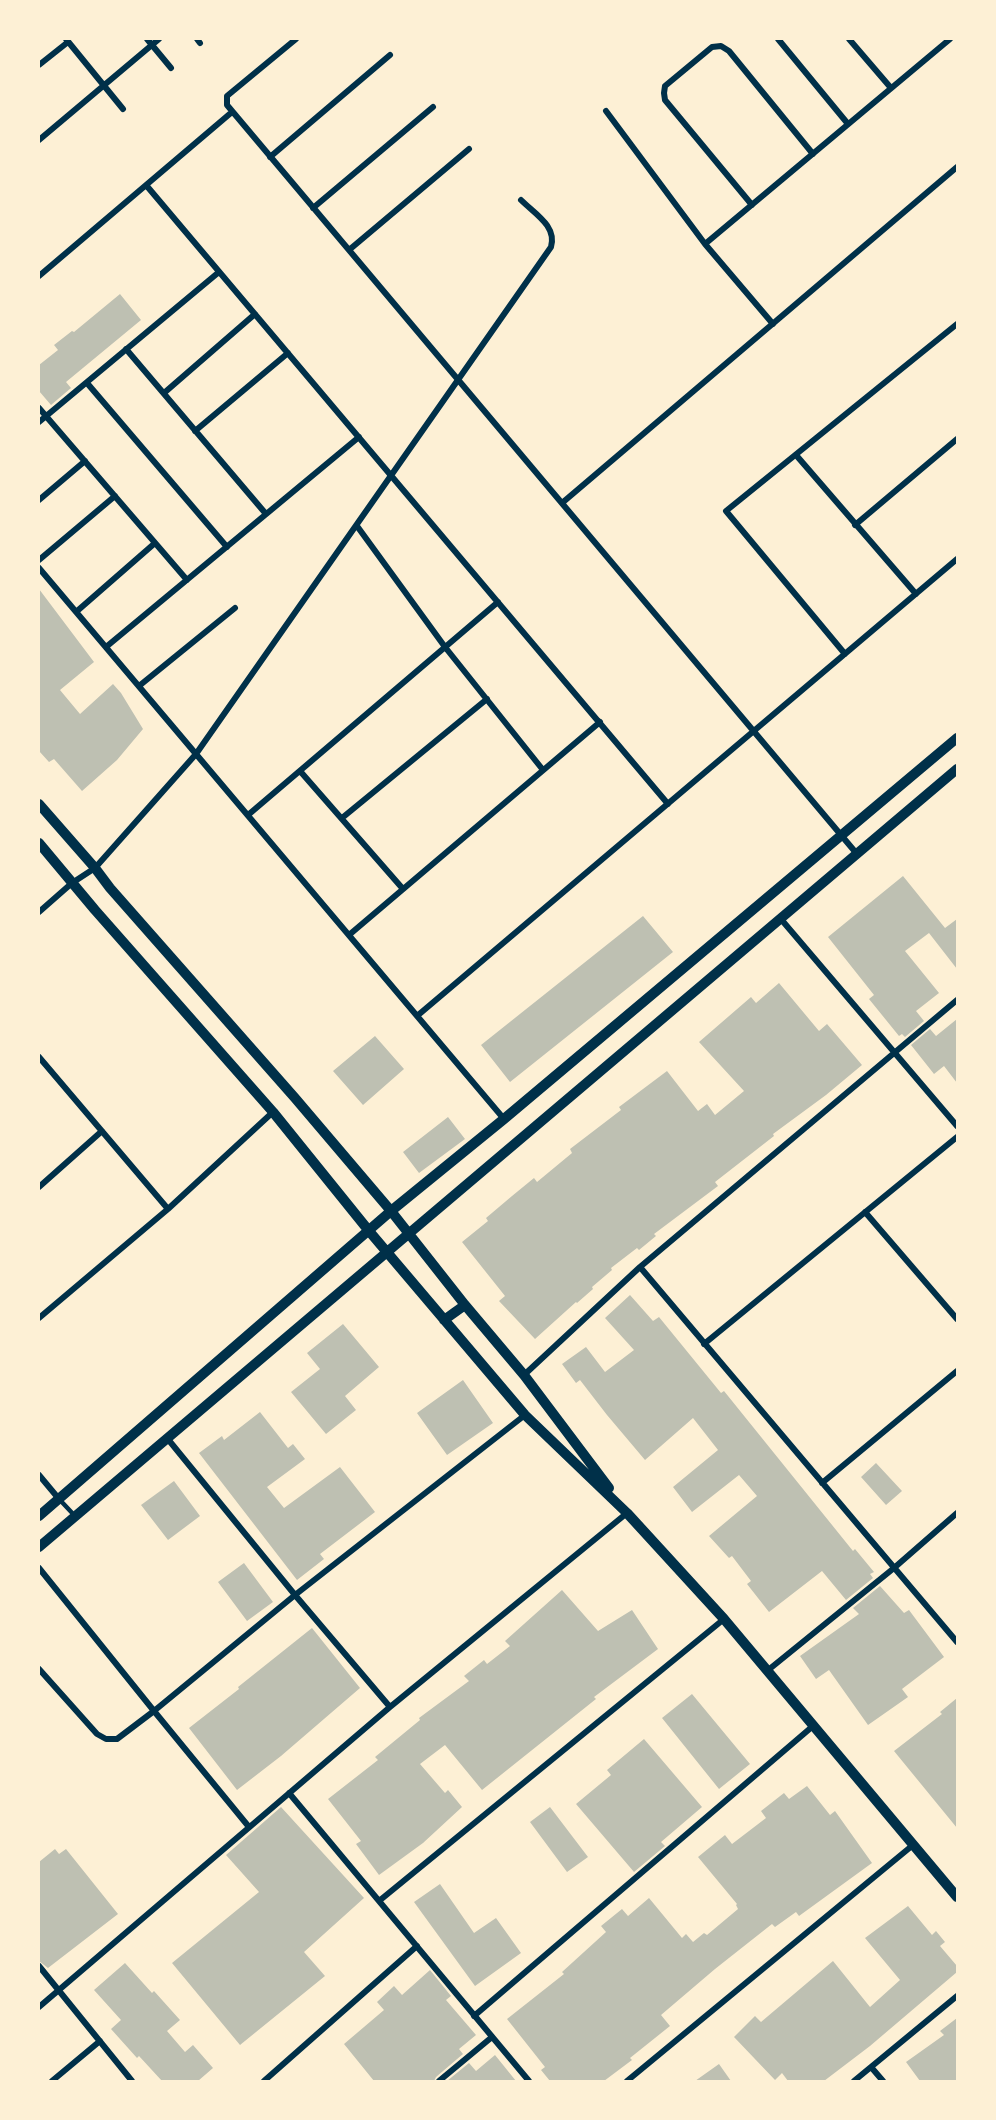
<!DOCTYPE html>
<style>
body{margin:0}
#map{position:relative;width:996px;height:2120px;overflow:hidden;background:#fdf0d5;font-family:Overpass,sans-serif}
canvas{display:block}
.frame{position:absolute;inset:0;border:40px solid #fdf0d5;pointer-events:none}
</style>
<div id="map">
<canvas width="996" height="2120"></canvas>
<div class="frame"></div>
</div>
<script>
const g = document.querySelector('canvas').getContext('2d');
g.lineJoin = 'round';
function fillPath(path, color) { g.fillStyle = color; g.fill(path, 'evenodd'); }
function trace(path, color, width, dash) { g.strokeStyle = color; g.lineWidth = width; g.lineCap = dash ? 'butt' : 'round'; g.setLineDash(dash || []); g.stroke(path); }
fillPath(new Path2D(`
 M120 294 141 320 66 382 71 388 51 405 39 391V365L58 350 54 345 72 331 74 332Z
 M39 589 94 662 60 690 80 714 113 684 121 693 143 729 117 760 82 791 54 759 49 762 39 751Z
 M903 876 945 928 957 919V969L929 933 905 951 939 993 916 1011 924 1021 905 1037 902 1034 899 1036 869 999 874 995 828 937Z
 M643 916 673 952 510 1082 481 1045Z
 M779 983 819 1031 827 1024 862 1065 826 1095 773 1134 774 1136 715 1182 718 1186 654 1234 656 1236 639 1250 637 1248 611 1268 612 1270 592 1287 593 1289 577 1303 576 1302 535 1339 499 1301 505 1296 462 1242 488 1221 486 1218 512 1196 534 1178 537 1182 572 1153 570 1149 621 1110 619 1107 667 1071 698 1111 707 1104 715 1115 744 1091 699 1042 751 997 756 1003Z
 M957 1019V1083L944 1066 934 1074 911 1045 930 1029 936 1036Z
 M375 1036 404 1069 363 1105 333 1071Z
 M448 1117 465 1139 419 1173 403 1152Z
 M630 1295 653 1321 659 1317 721 1393 724 1391 853 1551 855 1549 874 1572 870 1574 873 1578 846 1600 822 1571 769 1612 747 1584 751 1581 732 1556 729 1558 709 1536 757 1496 739 1475 692 1512 673 1487 718 1450 693 1418 645 1460 607 1415 580 1380 576 1383 562 1364 586 1347 605 1372 634 1350 605 1318Z
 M343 1324 379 1367 345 1396 356 1410 326 1434 291 1392 320 1369 307 1353Z
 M463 1380 493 1423 447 1455 417 1413Z
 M260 1412 288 1448 293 1444 305 1459 267 1487 284 1508 340 1467 375 1512 320 1554 324 1559 297 1580 199 1453 222 1436 224 1440Z
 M876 1463 902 1491 886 1505 861 1477Z
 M174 1481 200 1516 168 1540 141 1505Z
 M244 1563 273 1602 247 1621 218 1582Z
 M880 1586 904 1613 909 1610 944 1657 902 1689 908 1697 868 1725 829 1670 816 1679 800 1656 859 1614 853 1608Z
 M562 1590 598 1631 632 1610 658 1649 594 1697 596 1699 482 1790 445 1745 420 1764 445 1793 448 1790 462 1807 423 1843 379 1875 356 1844 361 1841 328 1799 378 1760 375 1757 420 1720 419 1718 469 1681 464 1676 484 1660 487 1664 510 1646 505 1641Z
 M312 1628 360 1688 281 1756 237 1790 189 1728 239 1689 238 1687Z
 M692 1694 750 1764 719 1789 662 1718Z
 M957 1698V1828L894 1751 942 1714 940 1712Z
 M644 1739 702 1807 661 1842 665 1846 634 1872 576 1804 611 1775 607 1770Z
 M807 1786 830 1815 835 1811 872 1863 799 1916 796 1912 775 1927 772 1924 715 1969 661 2015 670 2026 630 2058 632 2060 604 2081H550L541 2070 545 2067 507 2019 564 1974 562 1972 606 1932 601 1926 622 1909 628 1916 649 1898 682 1938 686 1934 693 1942 704 1933 707 1935 738 1909 736 1905 737 1904 698 1857 725 1835 732 1844 766 1818 761 1811 784 1793 789 1799Z
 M281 1807 364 1898 304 1952 325 1976 240 2045 172 1963 259 1892 226 1855Z
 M550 1807 588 1857 567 1872 530 1822Z
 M55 1849 59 1854 66 1849 118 1914 48 1968 39 1961V1862Z
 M440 1884 474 1933 496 1918 521 1953 475 1986 414 1902Z
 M908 1906 932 1935 936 1931 945 1942 940 1946 957 1966V1972L870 2046 824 2081H788L782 2073 775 2080 734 2037 755 2016 761 2022 833 1961 870 2007 900 1980 865 1938Z
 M125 1963 152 1993 154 1991 180 2020 167 2031 185 2052 193 2045 213 2068 198 2081H162L139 2056 137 2058 111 2029 121 2020 94 1990Z
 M430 1970 451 1996 446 2000 476 2035 459 2049 463 2054 436 2077 434 2081H374L344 2044 384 2010 377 2002 394 1986 402 1995Z
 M957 2018V2081H920L906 2062 944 2035 940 2031Z
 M495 2055 516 2081H447L469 2063 476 2071Z
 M719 2064 731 2081H695Z`), '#bec0b2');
trace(new Path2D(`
 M59 1499 75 1516`), '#003049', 4.5);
trace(new Path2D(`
 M66 39 123 109
 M147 39 171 68
 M197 39 200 43
 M296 39 227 96V105L857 854
 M778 39 848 124
 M849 39 891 88
 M39 65 68 42
 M606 111 705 244
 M39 140 159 39
 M270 157 390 55
 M146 185 668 804
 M752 205 665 100 664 93 665 86 712 47 721 46 729 51 813 154
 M313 208 433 107
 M349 250 469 149
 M39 276 232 112
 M773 324 705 244 950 39
 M126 349 266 514
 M87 383 227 547
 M164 393 255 314
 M39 408 187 580
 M39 422 219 272
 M195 431 288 353
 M796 455 916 594
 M39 500 85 461
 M562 503 957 167
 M855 525 957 439
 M357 526 445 647 543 770
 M39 560 115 496
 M39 568 504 1119
 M76 612 155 543
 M106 647 359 437
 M845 654 726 511 957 324
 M139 686 235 608
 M300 771 403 889
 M248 815 498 602
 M342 818 487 699
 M39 912 72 883 95 868 196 754 551 247C557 226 535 214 521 200
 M780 918 957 1126
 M349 935 600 722
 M417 1016 957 559
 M39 1057 168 1209
 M39 1187 102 1131
 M865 1212 957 1319
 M640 1267 957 1642
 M39 1318 168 1209 273 1112
 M704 1344 957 1137
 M524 1375 640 1267 957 1000
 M167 1438 295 1595 390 1707
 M39 1475 59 1499
 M822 1483 957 1371
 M39 1568 154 1711 295 1595 525 1415
 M39 1669 97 1734 106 1739H117L154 1711 249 1827
 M767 1671 894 1568 957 1513
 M289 1793 529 2081
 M379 1901 724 1619
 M39 1966 132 2081
 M39 2007 390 1707 627 1513
 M474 2016 813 1726
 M871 2067 883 2081
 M52 2081 100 2041
 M264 2081 417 1946
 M439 2081 492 2037
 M627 2081 913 1845
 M854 2081 957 1996`), '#003049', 6);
trace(new Path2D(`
 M39 804 95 868 110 888 295 1098 391 1211 465 1305 524 1375 609 1488
 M39 843 95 910 273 1112 369 1231 525 1415 627 1513 724 1619 957 1897
 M444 1320 465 1305
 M39 1516 391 1211 504 1119 957 738
 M39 1547 957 769`), '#003049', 10);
</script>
